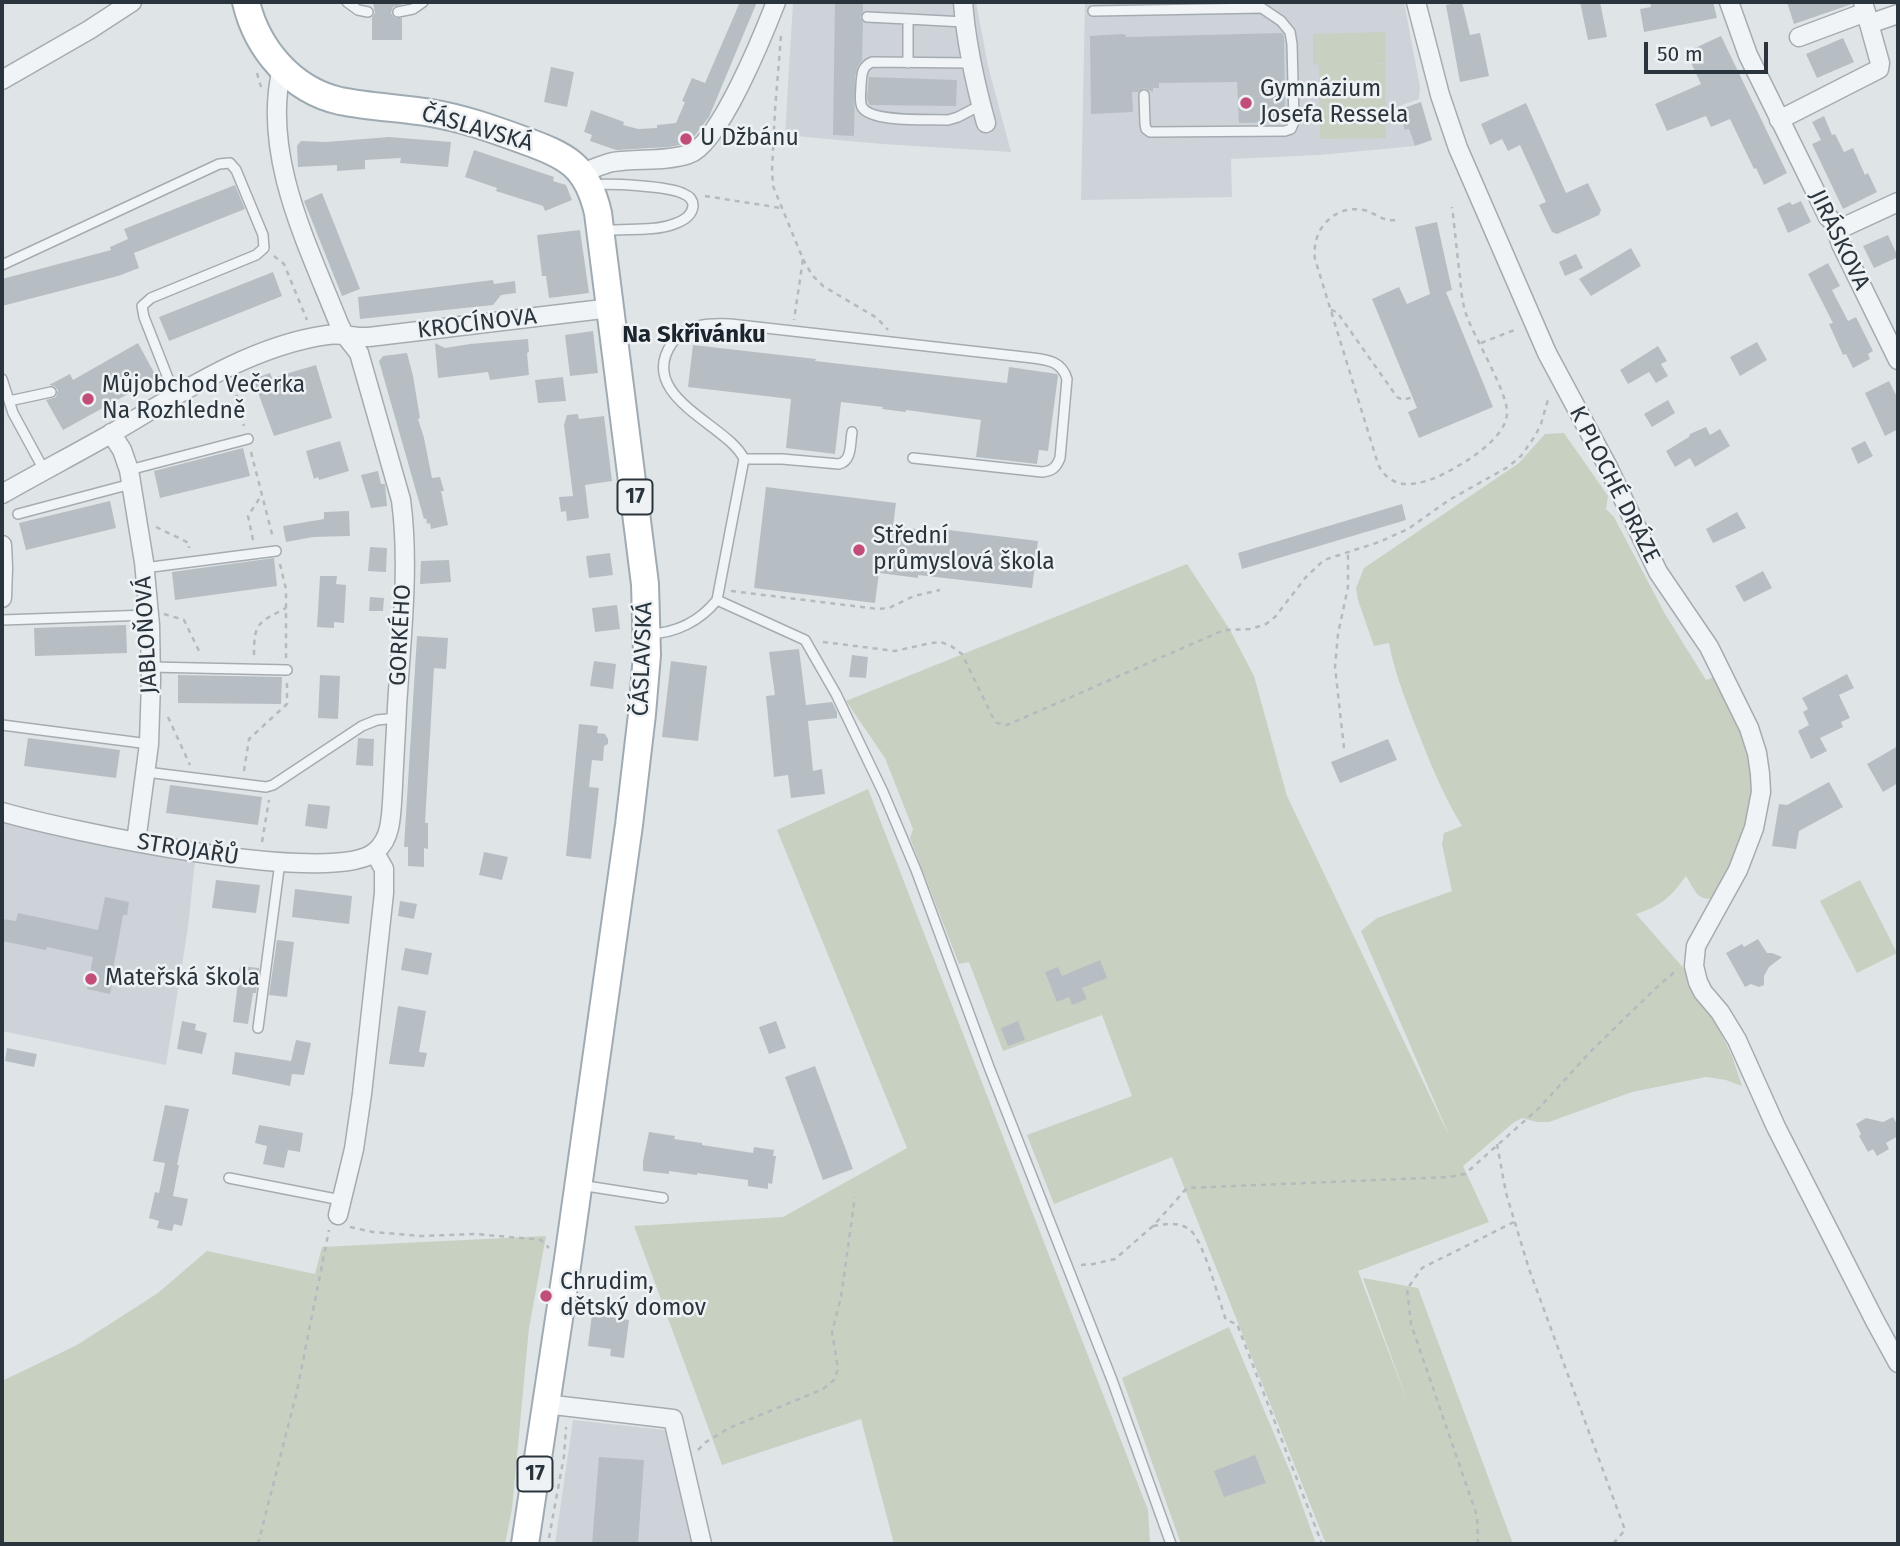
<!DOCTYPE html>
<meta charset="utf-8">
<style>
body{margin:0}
#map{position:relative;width:1900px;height:1546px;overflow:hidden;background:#dfe4e7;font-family:"Fira Sans",sans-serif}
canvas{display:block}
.frame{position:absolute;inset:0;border:4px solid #29343d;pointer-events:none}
.scale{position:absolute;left:1644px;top:42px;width:124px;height:32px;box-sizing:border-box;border:4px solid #29343d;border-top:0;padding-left:9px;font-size:21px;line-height:24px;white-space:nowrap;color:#29343d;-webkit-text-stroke:5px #eef2f5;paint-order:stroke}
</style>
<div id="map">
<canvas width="1900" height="1546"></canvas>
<div class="frame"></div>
<div class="scale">50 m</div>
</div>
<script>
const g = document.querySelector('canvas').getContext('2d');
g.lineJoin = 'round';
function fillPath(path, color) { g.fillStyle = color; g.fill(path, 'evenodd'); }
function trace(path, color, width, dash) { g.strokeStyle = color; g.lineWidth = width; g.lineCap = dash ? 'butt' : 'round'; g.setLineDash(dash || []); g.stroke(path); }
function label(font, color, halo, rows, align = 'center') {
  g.font = font + ' "Fira Sans",sans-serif'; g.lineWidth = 5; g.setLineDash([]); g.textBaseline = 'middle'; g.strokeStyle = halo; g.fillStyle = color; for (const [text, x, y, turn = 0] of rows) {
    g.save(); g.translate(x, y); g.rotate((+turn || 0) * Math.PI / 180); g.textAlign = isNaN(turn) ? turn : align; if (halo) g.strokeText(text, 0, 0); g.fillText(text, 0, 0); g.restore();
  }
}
fillPath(new Path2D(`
 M793 2H976L988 66 1011 152 882 144 785 135Z
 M1085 2H1404L1420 87 1419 99 1397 107 1405 130 1409 129 1415 146 1319 155 1231 159 1232 197 1081 200Z
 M2 821 31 829 195 861 188 927 166 1065 2 1031Z
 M573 1420 665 1430 692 1544H555Z`), '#cdd3d9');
fillPath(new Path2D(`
 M1385 32 1386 63 1369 64H1385L1386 138 1320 139 1319 65 1313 64V34Z
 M1564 433 1608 496 1606 509 1614 517 1665 614 1706 680 1716 676 1736 711 1750 760 1754 797 1744 836 1716 898C1697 902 1695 890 1686 876 1671 897 1661 906 1636 914L1687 972 1701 1004 1715 1021 1732 1056 1742 1086 1726 1080 1706 1077 1632 1092 1549 1122H1537L1522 1118 1513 1123 1463 1166 1489 1222 1358 1271 1409 1406 1363 1278 1418 1288 1513 1544H1326L1172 1157 1054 1204 1027 1135 1132 1096 1102 1015 1003 1051 969 962 959 964 910 838 913 829 885 758 846 701 1187 564 1230 630 1254 676 1287 796 1451 1140 1361 931 1377 918 1452 891 1442 844 1444 833 1462 826C1445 798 1432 768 1420 737 1408 707 1395 675 1389 643L1374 646 1358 600 1356 588 1364 568 1519 463 1545 434Z
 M868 789 1148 1510 1150 1544H894L861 1419 722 1465 634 1226 783 1217 907 1148 777 830Z
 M1860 880 1897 953 1857 973 1820 901Z
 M546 1236 529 1328 512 1509 505 1544H2V1381L77 1345 158 1293 207 1251 315 1274 322 1247Z
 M1229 1327 1291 1474 1316 1544H1181L1122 1378Z`), '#c8d0c1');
fillPath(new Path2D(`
 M373 2H403V4L393 7 391 13 395 18H402V40H372V17L375 13Z
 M740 2H757L709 117 693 138 684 144 669 147 616 150 590 141 592 135 584 132 591 110 624 122 623 125 638 129 657 128V125L676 123 685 102 682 101 692 78 705 83Z
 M835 2H863V11L860 17 863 22 862 60 858 66 855 77 854 136 833 135Z
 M1462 2 1470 35 1480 33 1489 76 1460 82 1446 5Z
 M1580 2H1600L1607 37 1588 40Z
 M1650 2H1713L1717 18 1644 32 1640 9 1651 7Z
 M1787 2H1852V4L1794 24Z
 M1282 33 1284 37 1285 122 1239 123 1237 82 1159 83V88H1153V92L1144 88 1138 92H1132L1133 112 1091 114 1090 36 1122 34 1126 35V37Z
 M1721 36 1787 173 1764 185 1756 168 1754 169 1730 119 1711 127 1706 116 1667 131 1655 104 1701 84 1686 52Z
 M1843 38 1854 62 1817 78 1806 54Z
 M551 67 574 72 567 107 544 102Z
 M869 77 957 80 956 106 870 105 867 99Z
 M1421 102 1432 140 1415 146 1409 129 1405 130 1398 110Z
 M1526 103 1566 193 1588 183 1601 210 1599 215 1557 234 1552 232 1539 205 1546 202 1520 145 1508 151 1502 139 1490 145 1481 124Z
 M1824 116 1832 135 1835 134 1844 152 1853 148 1865 175 1868 173 1877 192 1843 209 1812 144 1821 140 1812 122Z
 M389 137 451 142 448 167 400 163 401 158 365 160V169L337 171V165L298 167 297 146 301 141 326 142Z
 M474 150 554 177 553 181 566 185 572 200 545 211 543 206 496 191 497 188 465 177Z
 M235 185 245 209 134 253 139 268 118 276 2 306V279L111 250 110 247 128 239 124 229Z
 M322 193 360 289 342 296 304 201Z
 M1801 201 1811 222 1788 233 1777 208 1790 202 1792 205Z
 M1437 222 1452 290 1446 292 1493 407 1419 438 1408 412 1417 408 1372 299 1399 287 1407 304 1430 294 1415 227Z
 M580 230 589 293 549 298 546 276H542L537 235Z
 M1888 235 1898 257 1874 268 1863 246Z
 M1631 248 1641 266 1591 296 1579 279Z
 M1576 254 1583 268 1565 276 1559 262Z
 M1828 263 1840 286 1832 290 1834 294 1848 321 1856 317 1873 351 1868 354 1870 359 1853 368 1846 354 1843 355 1829 324 1833 323 1808 274Z
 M273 272 282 296 169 341 159 317Z
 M493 280 494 284 515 281 516 293 501 295 493 305 360 319 358 297Z
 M593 331 598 373 570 376 565 335Z
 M528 339 529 352 527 353 529 375 490 380 488 372 438 378 435 343 445 348 470 344Z
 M1757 342 1767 360 1740 376 1730 357Z
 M138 343 157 378 63 430 46 400 56 397 58 390 54 386 49 385 70 374 73 380Z
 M693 345 816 359 815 361 1007 383 1009 367 1057 374 1058 376 1048 451 1039 450 1037 464 976 457 981 420 906 410V412L882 409 883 407 841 402 835 454 786 448 791 399 688 387Z
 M1658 346 1667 361 1661 364 1668 376 1656 383 1649 372 1628 384 1620 370Z
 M407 353 413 376 420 418 418 419 424 438 432 478 440 477 444 491H441L448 525 431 529 430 523 427 524 426 518 424 519 379 361 383 356Z
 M316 365 332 418 274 436 253 379 270 373 272 378Z
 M563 377 566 401 538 403 535 380Z
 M1889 381 1898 399V429L1885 436 1865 393Z
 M1668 400 1675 413 1652 427 1644 414Z
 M578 414 579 419 604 416 612 481 585 485 589 518 567 521 566 511 561 512 559 497 573 496 564 425 567 415Z
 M1706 427 1710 435 1720 429 1730 446 1695 467 1690 458 1675 467 1666 451 1689 437 1690 434Z
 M340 441 349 471 319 480 318 477 314 479 306 451Z
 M1865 441 1873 456 1858 464 1851 448Z
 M243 448 250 476 160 498 154 471Z
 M378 471 381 484H385L387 506 371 508 361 475Z
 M766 487 896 503 893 526 923 530 924 527 1038 541 1032 588 918 575V578L879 573 875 603 754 588Z
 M110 501 116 528 26 550 19 523Z
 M1402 504 1406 520 1242 569 1238 553Z
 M349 511 350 536 313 537 286 542 283 526 324 519V512Z
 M1737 512 1746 528 1713 543 1706 529Z
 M370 547 387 548 386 572 368 571Z
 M610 553 613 575 589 578 586 556Z
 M274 558 277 586 175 600 172 572Z
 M449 560 451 582 420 584 421 561Z
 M1763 571 1772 588 1744 602 1735 586Z
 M320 576H337L336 584 346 585 344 623 334 622V628L317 627Z
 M370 597 384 598 383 611H369Z
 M617 605 620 629 595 632 592 608Z
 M126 625 127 653 35 656 34 628Z
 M417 636 448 638 446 669 434 668 425 823H428V849L424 848V867L408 866V847H404Z
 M799 649 806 705 832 702 837 712V718L808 721 813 771 822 769 825 794 791 798 788 775 774 777 766 696 775 695 769 652Z
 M852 655 868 657 866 678 849 677Z
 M594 661 616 664 613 689 590 686Z
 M671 661 707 666 698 741 662 737Z
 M1847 674 1854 688 1839 695 1850 718 1841 722 1843 727 1820 738 1827 751 1811 759 1798 731 1809 725 1803 712 1808 709 1802 698Z
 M178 675 282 677 281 704 178 703Z
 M320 675 340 676 338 719 318 718Z
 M579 724 598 726 597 733 605 734 608 739V744L604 746 603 761 592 760 589 787 599 788 591 859 566 856Z
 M28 738 120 750 116 778 24 766Z
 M358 738 374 739 373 766 356 765Z
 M1388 739 1397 760 1340 783 1331 762Z
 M1898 746V783L1883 792 1867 764Z
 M1829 782 1843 807 1799 831 1796 849 1772 846 1779 804 1787 805Z
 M170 785 262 797 258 825 166 813Z
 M308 804 330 806 327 829 305 826Z
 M484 852 508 857 502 880 479 875Z
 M216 880 260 885 256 913 212 908Z
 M295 889 352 896 349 924 292 917Z
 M105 897 129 902 127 915H123L111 980 113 981 110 994 87 989 93 957 47 947 46 950 2 941V919L16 921 18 913 98 930Z
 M400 901 417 904 414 919 398 916Z
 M1758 939 1767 953H1772L1782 957 1769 967 1764 976V985L1759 987 1751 984 1745 987 1726 953 1742 944 1744 947Z
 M277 940 294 942 287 997 269 995Z
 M405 948 432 953 428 975 401 970Z
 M1100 960 1107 978 1082 988 1087 999 1072 1005 1069 997 1057 1002 1045 972 1058 967 1062 976Z
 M240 966 259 968 256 993H253L248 1024 233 1022Z
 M398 1006 426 1011 419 1052 427 1053 424 1067 389 1064Z
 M182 1021 196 1024 195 1030 207 1033 202 1054 177 1049Z
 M776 1021 786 1048 769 1054 759 1027Z
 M1018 1021 1025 1040 1008 1046 1001 1028Z
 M296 1040 311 1043 304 1075 292 1074 290 1086 232 1074 235 1052 291 1061Z
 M7 1048 37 1054 34 1067 5 1061Z
 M815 1066 853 1169 823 1180 785 1077Z
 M165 1105 189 1109 177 1165H179L173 1196 188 1199 182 1226 174 1224 172 1231 157 1228 159 1221 149 1218 155 1192 159 1193 165 1163 153 1161Z
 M1893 1117 1898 1126V1136L1886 1143 1889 1149 1877 1156 1873 1149 1868 1152 1859 1136 1861 1134 1856 1124 1866 1118 1883 1122Z
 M259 1125 303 1133 300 1152 288 1150 284 1168 263 1164 267 1146 255 1143Z
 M649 1132 675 1136 674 1139 702 1143V1145L753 1153 754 1147 774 1150 773 1156H776L772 1184 768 1183V1189L748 1186V1180L697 1173V1175L669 1171V1174L643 1171V1161Z
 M592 1314 629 1320 624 1358 610 1356 611 1349 588 1346Z
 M1255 1455 1266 1483 1224 1497 1214 1471Z
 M599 1457 644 1460 638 1544H592Z`), '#b7bec3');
const lane = new Path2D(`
 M347 2 358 10 368 12
 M1093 11 1260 8
 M398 12 413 9 423 2
 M867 17 908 19
 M908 63V19L964 22
 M971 63 872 62C861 67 862 75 861 85 861 92 859 101 862 107 871 123 931 119 948 120L958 117 981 105
 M1144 95 1145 124 1146 129 1150 132 1285 131 1291 129 1294 122 1292 44 1290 32 1281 21 1253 2
 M591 185C609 183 670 186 684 194 689 196 693 200 693 206 692 216 683 221 674 224 652 232 626 228 603 231
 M2 265 219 164 230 163 236 170 263 235 264 248 256 255 151 298 142 306 144 317 175 396
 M2 379 13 413 44 470
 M9 401 51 392
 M744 459H782L839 464C852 461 850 444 852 432
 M129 470 248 439
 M18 514 131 484
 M144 568 276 551
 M717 600 744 459C729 425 635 397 672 343 685 324 709 323 730 324L1033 358C1049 360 1062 362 1067 379L1060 458C1056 468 1052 471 1042 472L913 458
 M2 620 149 615
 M649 634C676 633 700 621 717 600L805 640 836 694 883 792 916 870 989 1067 1112 1380 1171 1544
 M151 667 287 670
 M2 725 149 744
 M146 772 266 787 273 785 362 726 377 720 397 718
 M258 1028 280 862
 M229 1178 341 1200
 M580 1185 663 1198`);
const street = new Path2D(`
 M963 2C966 43 975 83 986 123
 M1416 2 1440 95 1458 148 1547 353 1608 467 1658 572 1709 647 1749 728 1757 753 1760 774 1761 792 1754 828 1738 870 1696 946 1694 966 1698 982 1703 992 1720 1012 1737 1040 1776 1127 1875 1321 1898 1363
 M1729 2 1748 55 1828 217 1838 227V235L1841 244 1898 360
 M1869 24 1898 14
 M1799 37 1866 12
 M2 80 89 30 132 2
 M1779 120 1879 69 1880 63 1863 2
 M582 173C593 169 603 164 613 162 638 158 665 162 689 154 719 145 764 33 776 2
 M1838 227 1846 226 1898 202
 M111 433 122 450 129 470 144 562 150 625 151 681 149 744 136 842
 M2 494C39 473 77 453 114 432 180 393 250 346 327 335 342 333 355 338 369 337L611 308
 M2 545 3 568 2 598
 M2 812C60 829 335 889 376 851 383 845 387 837 389 828 392 815 392 800 393 786 394 760 396 733 397 707 401 641 410 566 401 500L359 353 344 334 339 324C308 245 261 155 282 68
 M338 1215 354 1149 362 1094 384 893V869L375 853
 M545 1404 673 1419 702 1544`);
const primary = new Path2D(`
 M246 2C257 49 292 90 340 101 370 107 401 108 431 113 462 118 493 129 523 140 567 156 587 165 598 213L645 584 647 655 642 714 629 825 568 1259 525 1544`);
trace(lane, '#a5acb1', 12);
trace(street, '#a5acb1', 21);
trace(primary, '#9fabb2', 30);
trace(new Path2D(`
 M781 36 775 110 772 171 773 186 803 259 794 320
 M257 73 261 87
 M705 196 781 208
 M1395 220C1383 222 1376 213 1364 210 1334 204 1311 230 1315 259L1378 464C1385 480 1400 487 1417 483 1436 480 1455 468 1471 458 1484 449 1507 431 1507 413 1508 393 1474 337 1466 314 1462 302 1461 289 1460 277 1457 254 1455 230 1452 207
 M274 256 284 264 307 320
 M803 259 812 275 823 286 877 318 888 330
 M1331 310 1337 312 1397 397 1403 400 1413 397
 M1481 343 1517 329
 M234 385 244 426
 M251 452 273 538
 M156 527 189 543V548
 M253 540 248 516 261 496
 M280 564 286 589V658
 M731 591 878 609 889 608 914 596 940 590
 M164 614 184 620 201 655
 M823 642 895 651 931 643 941 642 951 646 962 654 992 716 997 723 1007 725 1224 630 1251 629 1266 624 1275 617 1306 577 1324 560 1379 542 1408 529 1449 500 1508 467 1521 456 1535 436 1541 424 1549 396
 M254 655C254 622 258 623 286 608
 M168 717 190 765
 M1344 748 1335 667 1338 634 1348 587V554
 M244 771 249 739 287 704V683
 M262 842 269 800
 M1497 1144 1506 1193 1529 1269 1625 1530 1613 1544
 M1153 1226C1165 1224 1179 1221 1190 1230 1204 1241 1219 1301 1226 1320L1237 1324 1322 1544
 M350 1227 373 1232 421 1236 475 1234 533 1239 541 1240 549 1248
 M1081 1265 1093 1264 1115 1259 1153 1226 1187 1188 1449 1177 1465 1174 1540 1107 1591 1051 1658 986 1678 969
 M698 1450 706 1442 729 1428 823 1389 834 1380 838 1369 832 1332 841 1297 855 1197
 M549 1538 564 1456 566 1428H565
 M258 1544 297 1391 329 1230
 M1478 1544 1477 1516 1411 1324 1407 1289 1422 1268 1514 1222`), '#b5babe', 2.5, [5, 5]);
trace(lane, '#f1f4f6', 9);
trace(street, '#f1f4f6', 18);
trace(primary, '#fff', 26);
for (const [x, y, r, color] of [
 [1246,103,7,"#c24d79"],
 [686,139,7,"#c24d79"],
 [88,399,7,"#c24d79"],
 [859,550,7,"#c24d79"],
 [91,979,7,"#c24d79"],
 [546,1296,7,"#c24d79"]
]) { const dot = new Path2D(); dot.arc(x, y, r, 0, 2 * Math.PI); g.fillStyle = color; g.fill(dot); trace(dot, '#eef2f5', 2.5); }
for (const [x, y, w] of [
 [635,497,35],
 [535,1474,35]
]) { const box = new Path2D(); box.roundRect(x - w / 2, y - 17.5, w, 35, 5); g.fillStyle = '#eef2f5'; g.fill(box); trace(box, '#29343d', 2); }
label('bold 21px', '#29343d', null, [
 ["17",635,497],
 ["17",535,1474]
]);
label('23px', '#29343d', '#eef2f5', [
 ["Gymnázium",1260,90],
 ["Josefa Ressela",1260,116],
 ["U Džbánu",700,139],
 ["Můjobchod Večerka",102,386],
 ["Na Rozhledně",102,412],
 ["Střední",873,537],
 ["průmyslová škola",873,563],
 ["Mateřská škola",105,979],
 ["Chrudim,",560,1283],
 ["dětský domov",560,1309]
], 'left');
label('23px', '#29343d', '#eef2f5', [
 ["ČÁSLAVSKÁ",477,129,16],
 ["JIRÁSKOVA",1839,240,64],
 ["KROCÍNOVA",477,324,-7],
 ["K PLOCHÉ DRÁZE",1614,485,63],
 ["JABLOŇOVÁ",147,635,-93],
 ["GORKÉHO",401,635,-87],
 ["ČÁSLAVSKÁ",643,659,-88],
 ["STROJAŘŮ",188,850,9]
]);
label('bold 24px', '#1b252d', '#eef2f5', [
 ["Na Skřivánku",694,335]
]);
</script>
